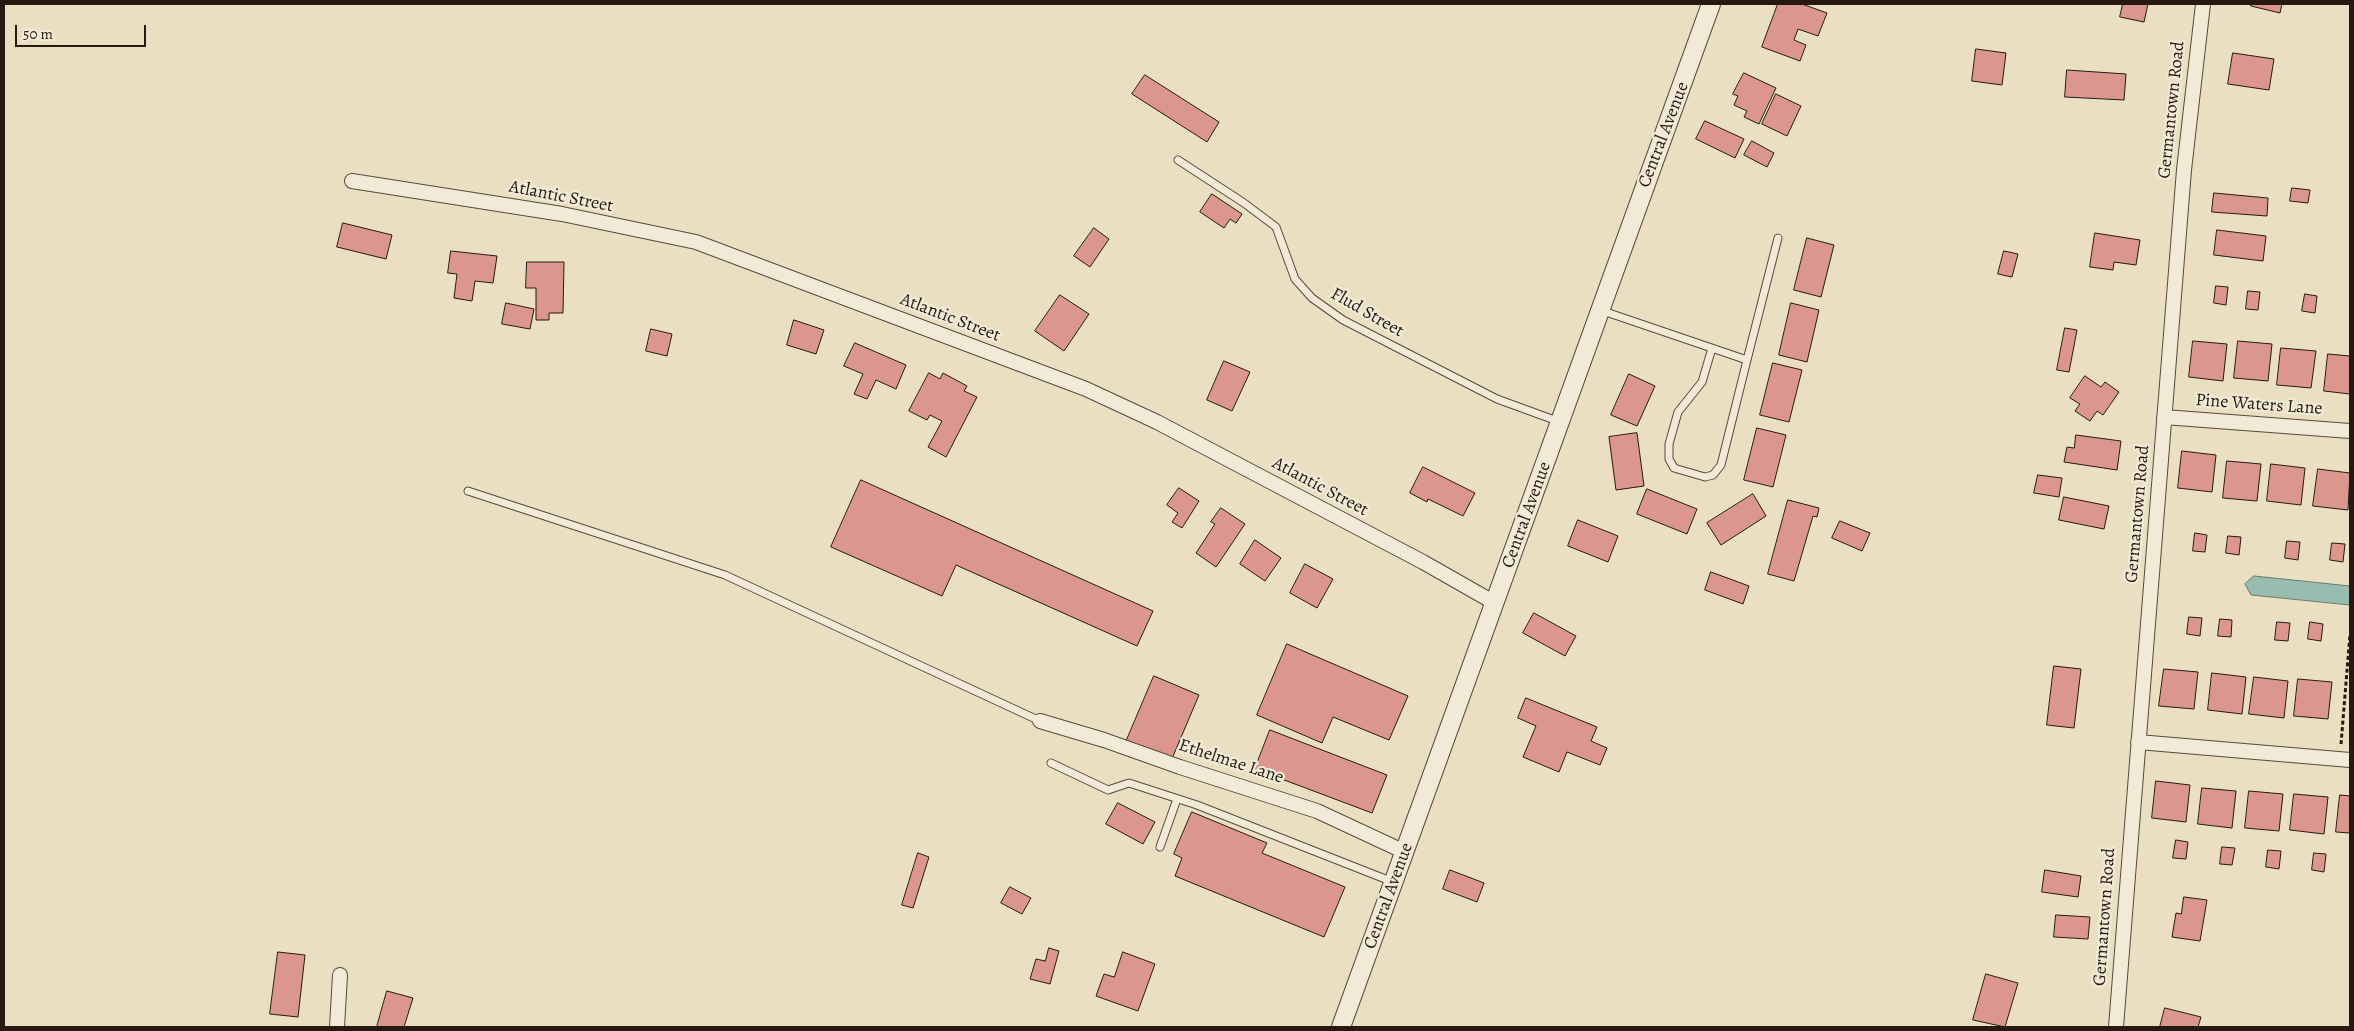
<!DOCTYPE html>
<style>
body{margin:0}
#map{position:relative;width:2354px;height:1031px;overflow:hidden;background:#eadfc1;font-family:Alegreya,serif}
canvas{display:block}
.frame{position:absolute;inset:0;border:5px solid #261910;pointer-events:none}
.scale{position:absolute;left:15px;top:25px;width:131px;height:22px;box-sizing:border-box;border:2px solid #261910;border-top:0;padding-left:6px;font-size:15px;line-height:18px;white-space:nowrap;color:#261910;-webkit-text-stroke:4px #f1ead7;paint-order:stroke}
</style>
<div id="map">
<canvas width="2354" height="1031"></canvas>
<div class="frame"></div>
<div class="scale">50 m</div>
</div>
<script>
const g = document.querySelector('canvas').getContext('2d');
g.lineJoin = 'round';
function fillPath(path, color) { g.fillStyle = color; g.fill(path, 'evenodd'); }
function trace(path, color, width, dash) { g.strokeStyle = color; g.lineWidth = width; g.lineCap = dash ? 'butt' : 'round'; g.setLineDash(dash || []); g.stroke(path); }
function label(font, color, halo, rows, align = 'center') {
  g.font = font + ' Alegreya,serif'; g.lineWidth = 4.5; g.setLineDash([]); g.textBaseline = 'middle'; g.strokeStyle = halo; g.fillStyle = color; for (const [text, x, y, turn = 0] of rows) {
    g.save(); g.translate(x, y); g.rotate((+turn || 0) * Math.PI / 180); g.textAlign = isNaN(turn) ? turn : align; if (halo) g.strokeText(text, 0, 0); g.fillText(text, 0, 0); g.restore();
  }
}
const water = new Path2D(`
 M2254 576 2350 586V605L2251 595 2245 584Z`);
fillPath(water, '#98bdb0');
trace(water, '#6a7b70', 1);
const building = new Path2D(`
 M1778 4H1802L1827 13 1818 36 1798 29 1794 40 1806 45 1800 61 1762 47Z
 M2123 4H2148L2144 22 2120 17Z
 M2251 4H2282L2280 13 2251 6Z
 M1976 49 2006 53 2002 85 1972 81Z
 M2233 53 2274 59 2269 90 2228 84Z
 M2067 70 2126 74 2124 100 2065 97Z
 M1744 73 1776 88 1759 124 1744 117 1747 111 1734 105 1738 96 1733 94Z
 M1145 75 1219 122 1207 142 1132 94Z
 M1776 94 1801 106 1787 136 1762 124Z
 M1705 121 1744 139 1735 158 1696 139Z
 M1752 141 1774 153 1767 167 1744 155Z
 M2292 188 2310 190 2308 203 2290 201Z
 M2214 193 2268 198 2267 216 2212 212Z
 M1212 194 1242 214 1236 223 1230 219 1224 228 1200 212Z
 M343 223 392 235 386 259 337 247Z
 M1094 228 1109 239 1090 267 1074 256Z
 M2217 230 2266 236 2263 261 2214 255Z
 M2095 233 2140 240 2136 265 2114 262 2113 270 2090 267Z
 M1807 238 1834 245 1821 297 1794 290Z
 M451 251 497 256 493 283 475 281 472 301 454 298 457 274 448 273Z
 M2004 251 2018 254 2012 277 1998 274Z
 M527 262H564L563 313H549V320H536V288H526Z
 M2216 286 2228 287 2226 305 2214 303Z
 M2248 291 2260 292 2258 310 2246 309Z
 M2305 294 2317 296 2315 313 2302 311Z
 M1060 295 1089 314 1064 351 1035 331Z
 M506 303 534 309 530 329 502 324Z
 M1791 303 1819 310 1807 362 1779 355Z
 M794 320 824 330 816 354 787 345Z
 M2065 328 2077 330 2069 372 2057 370Z
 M651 329 672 334 667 356 646 351Z
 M2193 341 2227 344 2223 381 2189 377Z
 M2238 341 2272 344 2268 381 2234 378Z
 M855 343 906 365 896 389 876 380 867 399 854 394 863 374 844 366Z
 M2281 348 2316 351 2311 388 2277 385Z
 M2328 354 2350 356V394L2324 391Z
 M1224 361 1250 372 1232 411 1207 400Z
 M1773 363 1802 370 1789 422 1760 415Z
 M929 373 940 379 943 373 967 386 964 391 977 397 946 457 928 447 942 421 930 415 927 420 909 411Z
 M1629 374 1655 386 1637 426 1611 415Z
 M2085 376 2101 387 2105 382 2119 392 2103 415 2097 411 2090 421 2075 411 2080 404 2070 398Z
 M1757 428 1786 435 1773 487 1744 480Z
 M1637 433 1644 486 1616 490 1609 437Z
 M2076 435 2121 441 2117 470 2064 462 2067 447 2074 448Z
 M2182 451 2216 455 2212 492 2178 488Z
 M2227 461 2261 464 2257 501 2223 498Z
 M2271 464 2305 468 2301 505 2267 501Z
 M1423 467 1475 493 1463 516 1428 499 1427 502 1410 493Z
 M2318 469 2350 473 2348 510 2313 506Z
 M2038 475 2062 478 2059 497 2034 493Z
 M861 480 1153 611 1137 646 956 565 942 596 831 547Z
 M1179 488 1199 501 1182 528 1172 522 1178 513 1167 505Z
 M1647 489 1697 509 1687 534 1637 514Z
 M1753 494 1766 516 1721 545 1707 523Z
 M2064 497 2109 506 2104 529 2059 520Z
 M1788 500 1819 508 1817 517 1813 516 1794 581 1768 574Z
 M1221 508 1245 524 1216 567 1196 553 1215 524 1211 522Z
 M1578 520 1618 536 1608 562 1568 546Z
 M1840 521 1870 533 1862 551 1832 538Z
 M2195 533 2207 535 2205 552 2193 551Z
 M2228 536 2241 537 2239 555 2226 553Z
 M1255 540 1281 558 1265 581 1240 564Z
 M2287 541 2300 542 2298 560 2285 558Z
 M2332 543 2345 544 2343 562 2330 560Z
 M1305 564 1333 579 1317 608 1290 593Z
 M1711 572 1749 586 1743 604 1705 590Z
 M1534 613 1576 636 1565 656 1523 633Z
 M2189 617 2202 618 2200 636 2187 634Z
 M2220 619 2232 620 2231 637 2218 636Z
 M2277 622 2290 623 2288 641 2275 640Z
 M2310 622 2323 624 2321 641 2308 639Z
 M1287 644 1408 696 1389 740 1333 717 1322 743 1257 715Z
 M2054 666 2081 669 2074 728 2047 725Z
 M2164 669 2198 672 2194 709 2159 706Z
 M2212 673 2246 677 2242 714 2208 710Z
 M1154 676 1199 695 1171 761 1126 742Z
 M2254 677 2288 681 2284 718 2249 714Z
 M2298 679 2332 682 2328 719 2294 716Z
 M1526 698 1597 727 1591 741 1607 748 1600 765 1567 752 1559 772 1523 757 1536 726 1518 718Z
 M1270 730 1387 775 1372 813 1255 769Z
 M2156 781 2190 785 2186 822 2152 818Z
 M2202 788 2236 791 2232 828 2198 824Z
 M2249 791 2283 794 2279 831 2245 828Z
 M2294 794 2328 797 2324 834 2290 830Z
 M2340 795 2350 796V833L2336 832Z
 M1118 803 1155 822 1143 844 1106 824Z
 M1192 812 1267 843 1262 853 1345 887 1324 937 1175 876 1182 858 1174 854Z
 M2176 840 2188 842 2186 859 2173 858Z
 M2222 847 2235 848 2232 865 2220 864Z
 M2268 850 2281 851 2279 869 2266 867Z
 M918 853 929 857 913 908 902 905Z
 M2314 853 2326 854 2324 872 2312 870Z
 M1450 870 1484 883 1477 902 1443 889Z
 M2045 870 2081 876 2078 897 2042 892Z
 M1010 887 1031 898 1022 914 1001 903Z
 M2184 897 2207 900 2200 941 2172 937 2176 913 2181 914Z
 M2056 915 2090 917 2088 939 2054 937Z
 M1049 948 1059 951 1050 984 1030 979 1036 959 1045 961Z
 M278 952 305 955 298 1017 270 1014Z
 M1123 952 1155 964 1138 1011 1096 996 1104 974 1114 977Z
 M1986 974 2018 983 2005 1027 1973 1020Z
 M387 991 413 998 404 1027H377Z
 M2165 1008 2201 1017 2198 1027H2160Z`);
fillPath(building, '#db978e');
trace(building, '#261910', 1);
const service = new Path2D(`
 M1178 160 1244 203 1276 227 1295 279 1312 298 1343 320 1497 399 1560 422
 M1600 310 1747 360 1721 465 1713 475 1705 477 1674 468 1669 459V444L1678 412 1702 382 1712 348
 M1747 360 1778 238
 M468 491 725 575 1040 721
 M1051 763 1108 790 1129 783 1197 805 1393 882
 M1160 847 1177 799`);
const minor = new Path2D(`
 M352 181 562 214 696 242 1086 389 1157 422 1423 562 1495 603
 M2164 417 2350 431
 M1040 721 1104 740 1180 767 1317 811 1405 852
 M2138 742 2350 760
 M337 1027 340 975
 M2116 1027 2184 170 2203 4`);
const tertiary = new Path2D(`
 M1341 1027 1711 4`);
trace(service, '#574a3c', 9);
trace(minor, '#574a3c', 16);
trace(tertiary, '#574a3c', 20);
trace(new Path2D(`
 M2341 744 2350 634`), '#261910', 3, [4, 2.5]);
trace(service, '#f1ead7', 7);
trace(minor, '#f1ead7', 14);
trace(tertiary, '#f1ead7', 18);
label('18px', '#261910', '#f1ead7', [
 ["Germantown Road",2172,110,-84],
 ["Central Avenue",1664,135,-69],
 ["Atlantic Street",561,197,11],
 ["Flud Street",1367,313,30],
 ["Atlantic Street",950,318,21],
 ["Pine Waters Lane",2259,405,4],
 ["Atlantic Street",1320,487,28],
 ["Germantown Road",2138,514,-85],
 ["Central Avenue",1527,515,-70],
 ["Ethelmae Lane",1231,762,18],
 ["Central Avenue",1389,896,-70],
 ["Germantown Road",2105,917,-86]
]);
</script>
